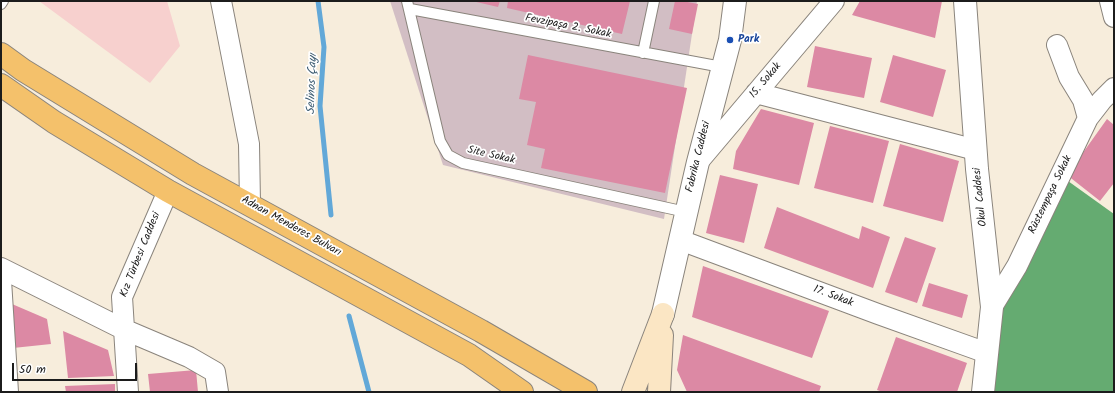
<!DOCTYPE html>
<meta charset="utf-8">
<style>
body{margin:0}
#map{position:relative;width:1115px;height:393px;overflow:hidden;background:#f7eddc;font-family:Kalam,sans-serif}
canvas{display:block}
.frame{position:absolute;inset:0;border:2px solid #1c1c1c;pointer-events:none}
.scale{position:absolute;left:12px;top:363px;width:125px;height:18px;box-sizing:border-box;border:2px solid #1c1c1c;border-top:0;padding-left:5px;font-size:12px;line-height:14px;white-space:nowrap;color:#1c1c1c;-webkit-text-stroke:3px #fff;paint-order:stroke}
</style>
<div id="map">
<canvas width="1115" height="393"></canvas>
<div class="frame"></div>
<div class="scale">50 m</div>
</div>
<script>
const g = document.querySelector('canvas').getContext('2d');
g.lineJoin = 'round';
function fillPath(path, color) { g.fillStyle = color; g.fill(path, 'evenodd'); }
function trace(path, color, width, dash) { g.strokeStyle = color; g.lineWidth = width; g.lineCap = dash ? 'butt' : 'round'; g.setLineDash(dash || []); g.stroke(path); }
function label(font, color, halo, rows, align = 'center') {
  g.font = font + ' Kalam,sans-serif'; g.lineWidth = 3.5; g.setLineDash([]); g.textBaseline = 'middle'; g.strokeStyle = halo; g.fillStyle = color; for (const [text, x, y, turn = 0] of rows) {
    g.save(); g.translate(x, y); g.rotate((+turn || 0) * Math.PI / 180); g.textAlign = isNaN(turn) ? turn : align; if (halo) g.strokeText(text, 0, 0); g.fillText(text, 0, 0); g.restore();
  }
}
fillPath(new Path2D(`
 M39 1H167L180 46 150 83Z`), '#f7d0ce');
fillPath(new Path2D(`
 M390 1H697L664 219 443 165Z`), '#d2bec4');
fillPath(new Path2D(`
 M1061 176 1114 214V392H983L992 307Z`), '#65ab71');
trace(new Path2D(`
 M318 1 324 47 320 106 331 215
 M349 316 369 392`), '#62a8d8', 5);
fillPath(new Path2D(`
 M472 1H500L498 7Z
 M508 1H630L622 34 507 8Z
 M675 1H682L698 4 692 34 669 29Z
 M860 1H942L935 38 852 15Z
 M815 46 872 58 864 98 807 87Z
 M528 55 687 88 665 193 541 168 545 149 527 145 536 102 519 99Z
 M893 55 946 70 933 117 880 102Z
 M761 109 814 123 799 185 733 169 736 151Z
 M1107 119 1114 125V183L1100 201 1067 175Z
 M830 126 889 141 873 203 814 188Z
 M900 144 959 161 943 222 883 206Z
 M720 175 758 184 744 243 706 233Z
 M777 207 859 239 862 226 890 237 873 288 764 248Z
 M905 237 936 248 917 303 885 292Z
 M703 266 829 311 812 358 692 317Z
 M929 283 968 295 962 318 922 306Z
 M12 304 47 319 51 344 13 348Z
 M63 331 108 350 114 376 68 378Z
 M683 335 821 386 819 392H687L677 370Z
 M896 337 967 363 957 392H883L877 390Z
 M196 370 198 392H150L148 374Z
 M115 384V392H66L65 386Z`), '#dc89a4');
const service = new Path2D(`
 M407 1 440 141 448 155 463 163 686 212
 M1 4 3 1
 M410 9 722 67
 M643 53 654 1`);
const minor = new Path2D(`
 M221 1 249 144 250 204
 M1110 1 1114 17
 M1057 45 1069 77 1083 100 1088 118
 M756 93 976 150
 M698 162 834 1
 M680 240 878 314 987 353
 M1 268 123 329 189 357 215 372 218 392
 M1 280 8 392
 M992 307 1017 266 1088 118 1102 100 1114 88
 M128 392 122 297 168 191`);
const tertiary = new Path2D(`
 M965 1 977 169 992 307 983 392
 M663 314 698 162 730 40 735 1`);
const secondary = new Path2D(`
 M633 392 663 314
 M659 392 662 335`);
const primary = new Path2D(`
 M1 54 23 70 193 174 481 331 586 392
 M1 85 54 122 168 191 469 355 522 392`);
trace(service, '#8a847c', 12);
trace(minor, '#8a847c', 22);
trace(tertiary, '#8a847c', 24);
trace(secondary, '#8a847c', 24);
trace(primary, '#8a847c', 24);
trace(service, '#fff', 10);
trace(minor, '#fff', 20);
trace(tertiary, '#fff', 22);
trace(secondary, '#fbe6c4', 22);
trace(primary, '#f4c16b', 22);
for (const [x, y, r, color] of [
 [730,40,4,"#1a4fb4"]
]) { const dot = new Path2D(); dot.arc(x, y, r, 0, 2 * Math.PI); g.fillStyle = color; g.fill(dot); trace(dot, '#fff', 1.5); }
label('11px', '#1c1c1c', '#fff', [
 ["Fevzipaşa 2. Sokak",568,27,11],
 ["15. Sokak",766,81,-50],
 ["Site Sokak",491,156,13],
 ["Fabrika Caddesi",699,157,-76],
 ["Rüstempaşa Sokak",1051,195,-64],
 ["Okul Caddesi",981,197,-96],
 ["Adnan Menderes Bulvarı",291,227,29],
 ["Kız Türbesi Caddesi",141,255,-68],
 ["17. Sokak",833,297,21]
]);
label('bold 11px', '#164399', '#fff', [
 ["Park",738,40]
], 'left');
label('italic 12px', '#3c5b71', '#fff', [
 ["Selinos Çayı",313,84,-88]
]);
</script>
